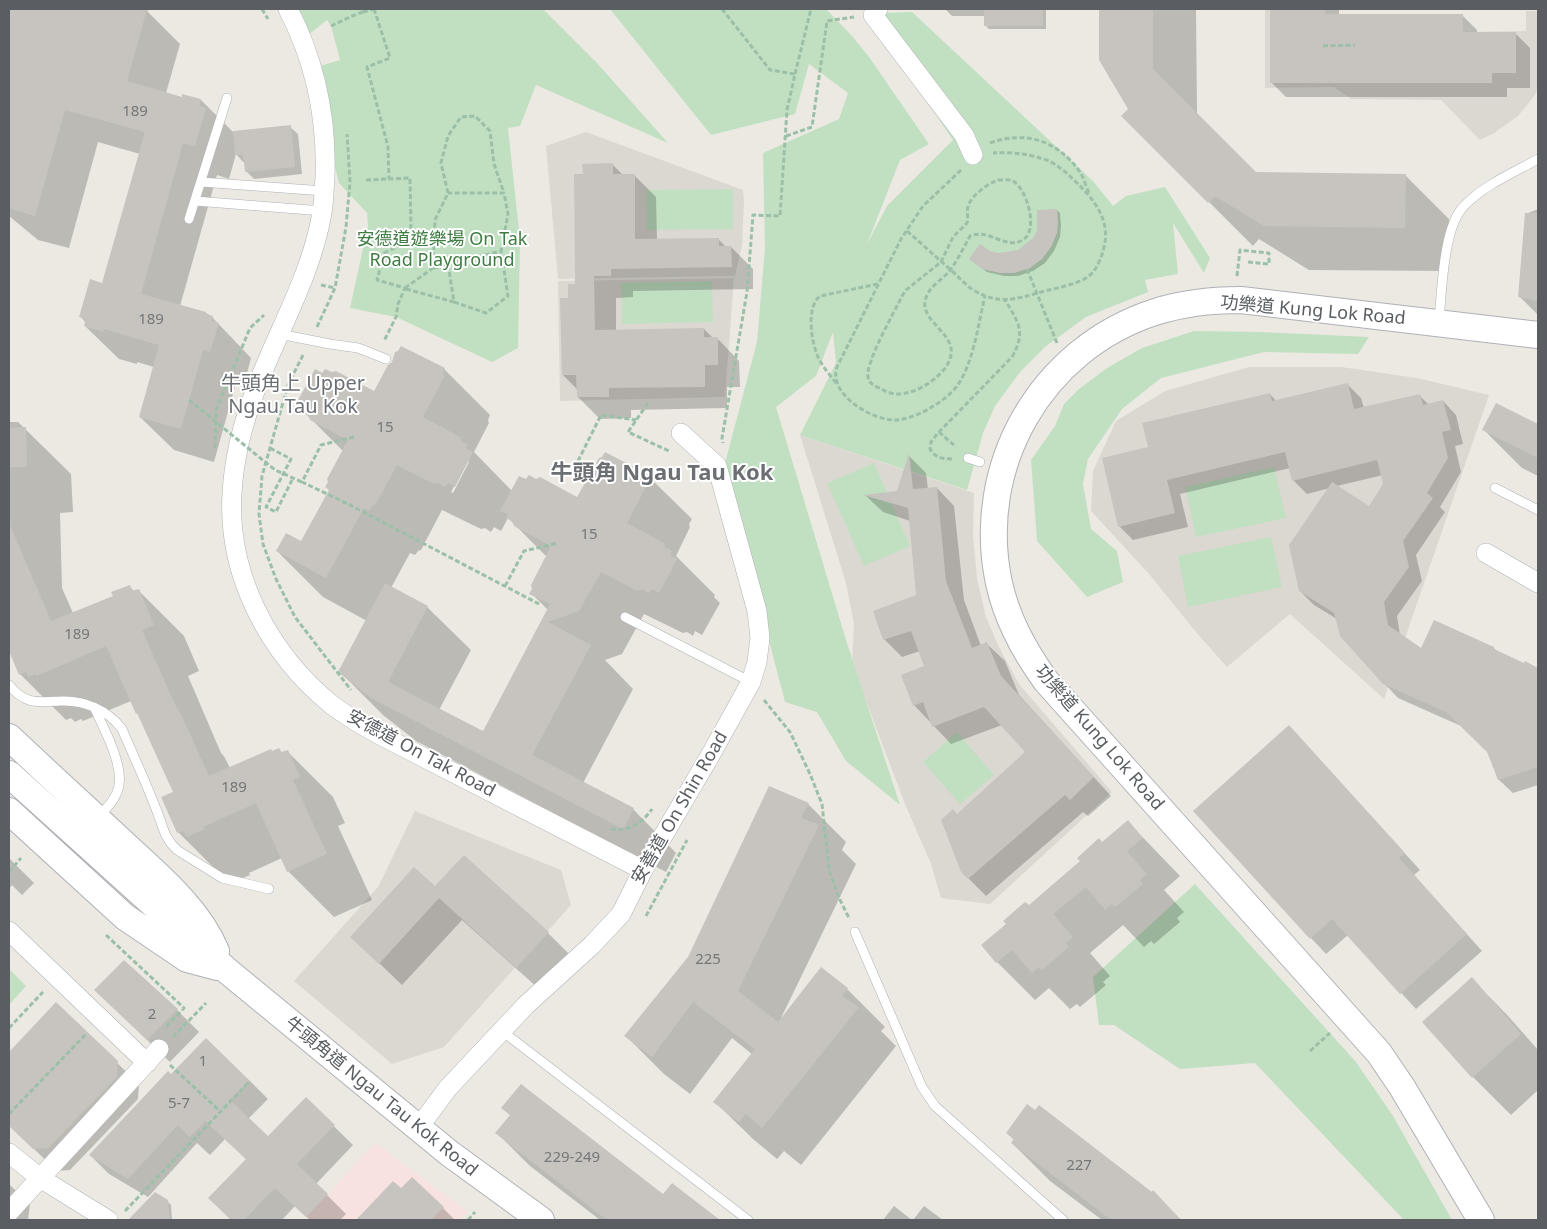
<!DOCTYPE html>
<meta charset="utf-8">
<style>
body{margin:0}
#map{position:relative;width:1547px;height:1229px;overflow:hidden;background:#ebe9e2;font-family:"Noto Sans",sans-serif}
canvas{display:block}
.frame{position:absolute;inset:0;border:10px solid #5a5d61;pointer-events:none}
</style>
<div id="map">
<canvas width="1547" height="1229"></canvas>
<div class="frame"></div>
</div>
<script>
const g = document.querySelector('canvas').getContext('2d');
g.lineJoin = 'round';
function fillPath(path, color) { g.fillStyle = color; g.fill(path, 'evenodd'); }
function trace(path, color, width, dash) { g.strokeStyle = color; g.lineWidth = width; g.lineCap = dash ? 'butt' : 'round'; g.setLineDash(dash || []); g.stroke(path); }
function label(font, color, halo, rows, align = 'center') {
  g.font = font + ' "Noto Sans","Noto Sans TC",sans-serif'; g.lineWidth = 4; g.setLineDash([]); g.textBaseline = 'middle'; g.strokeStyle = halo; g.fillStyle = color; for (const [text, x, y, turn = 0] of rows) {
    g.save(); g.translate(x, y); g.rotate((+turn || 0) * Math.PI / 180); g.textAlign = isNaN(turn) ? turn : align; if (halo) g.strokeText(text, 0, 0); g.fillText(text, 0, 0); g.restore();
  }
}
fillPath(new Path2D(`
 M1265 9H1325V14H1463V32L1526 31V11H1538V87L1535 95 1518 116 1494 133 1480 140 1441 100 1351 99 1334 87 1265 88Z
 M586 132 743 190 744 203 742 245 735 276 558 279 546 146Z
 M734 278 725 397 560 401 558 281Z
 M1249 367H1341L1417 378 1489 395 1384 699 1290 614 1227 667 1196 632 1149 574 1091 511 1093 471 1116 421 1165 391Z
 M800 435 974 493 973 535 977 578 986 617 999 647 1019 684 1112 792 990 904 941 898 931 864 905 804 852 664 854 624 846 583Z
 M415 811 561 870 571 905 444 1047 392 1064 294 981 378 887Z`), '#dbd8d1');
fillPath(new Path2D(`
 M375 1143 468 1212 460 1220H304Z`), '#f7e2df');
fillPath(new Path2D(`
 M291 9H543L597 63 668 143 536 85 520 126 508 128 520 239 518 348 492 362 396 317 350 308 368 226 367 213 339 183 310 69 340 60 331 26 327 20 298 43Z
 M610 9H826L852 36 869 57 929 144 900 160 867 244 887 206 953 140 872 21 882 13 912 12 1093 181 1113 206 1126 196 1165 187 1210 258 1204 273 1173 223 1178 274 1145 280 1148 292 1086 317 1045 347 1020 372 995 406 983 433 967 490 800 435 836 363 833 332 816 376 776 407 846 640 900 805 846 761 817 712 785 702 724 467 757 342 765 248 763 153 839 119 848 93 809 64 795 114 711 135Z
 M733 189V229L647 230 646 190Z
 M712 281 713 322 622 324 621 283Z
 M1194 331 1260 332 1369 337 1358 354 1264 352 1161 378 1122 409 1088 459 1083 484 1091 529 1117 551 1123 582 1087 597 1037 541 1031 460 1055 426 1064 404 1079 389 1107 368 1142 348Z
 M874 463 910 546 864 566 827 483Z
 M1274 467 1286 518 1196 537 1185 487Z
 M1271 537 1282 587 1188 607 1178 556Z
 M957 732 994 775 960 804 923 762Z
 M1195 884 1356 1062 1393 1116 1452 1220H1404L1255 1063 1180 1069 1114 1025H1099L1093 977Z
 M9 969 26 986 9 1005Z`), '#c1e0c2');
fillPath(new Path2D(`
 M9 9H150L147 11 180 44 166 93 183 98 201 100 233 132 290 127 298 134 302 174 254 179 246 171 245 162H243L236 154 229 179 217 175 180 306 206 313 212 317 251 358 244 385 236 383 214 462 174 450 140 417 154 367 137 362V364L119 359 85 326 86 323 81 317 103 284 140 154 98 142 69 248 38 240 9 216Z
 M945 9H1046V29H989L986 26V16H952Z
 M1100 9H1196L1197 114 1256 173 1405 175 1449 219 1448 271 1309 270 1259 239 1253 246 1123 116 1130 109 1100 60Z
 M1271 9H1339V15H1462L1477 30V33H1515L1530 48V88H1507V97H1286L1271 82Z
 M613 165 623 175H634L656 197 657 240 718 239 726 247H731L753 269V289L633 291V297L616 298V331L704 329 713 338H717L739 361 740 387H727V408L631 410V418L600 419 578 397V390L563 375 570 299 576 285 584 175Z
 M1538 209V315L1519 296 1526 214Z
 M1057 210 1060 213 1061 226 1060 237 1054 251 1045 263 1033 271 1018 276H1004L987 272 974 262 990 252 999 254 1018 251 1034 239Z
 M444 369 490 415 488 420 489 423 474 452 512 491 578 499 648 476 692 519 689 524 690 527 676 556 715 595 714 597 720 603 702 635 695 631 693 636 687 632 683 633 644 614 622 654 605 660 633 689 583 783 633 809 676 853 666 872 416 741 383 715 340 672 367 621 323 597 277 551 302 543 330 491 343 451 303 411 304 410 298 404 374 393ZM468 460 469 462 453 493 451 492ZM442 510 481 529 485 528 491 532 494 527 501 531 508 518 547 557 531 593 548 610 483 733 439 710 471 650 427 607 391 588 410 553 415 555 418 551 421 550Z
 M1348 385 1361 398 1364 408 1419 395 1429 405 1443 401 1456 415 1463 444 1455 446 1461 472 1440 507 1445 512 1416 555 1422 581 1397 616 1400 635 1422 650 1494 648 1497 652 1524 664 1525 663 1538 669V785L1513 793 1499 780 1488 752 1461 726 1398 698 1384 683 1337 619 1314 605 1300 591 1330 488 1307 494 1293 480 1290 468 1180 494 1188 527 1133 540 1119 526 1149 448 1270 394 1277 402ZM1383 475 1385 484 1369 508 1337 486Z
 M1497 405 1538 426V476L1522 468 1484 430Z
 M9 422H18L71 474 73 512 60 513 62 588 73 613 114 596 129 586 135 592 138 590 184 636 199 671 188 676 221 753 224 756 230 768 279 749 282 753 287 751 333 797 345 823 338 826 372 900 334 917 288 871 282 858 249 873 250 875 233 882 224 878 178 832 174 793 140 716 137 713 131 701 83 721 81 719 75 722 71 718 66 720 20 674 9 648 16 645 9 630Z
 M909 456 926 473 928 489 937 488 954 506 964 600 981 646 987 644 1005 661 1019 695 1111 796 1088 816 1083 812 986 896 968 878 957 815 1027 752 1002 725 951 744 914 705 925 667 920 651 902 657 885 640 874 612 917 596 910 521 883 512 866 496 898 492Z
 M1304 743 1420 870 1414 875 1482 951 1416 1009 1348 935 1326 954 1311 938Z
 M770 788 808 804 846 842 842 850 856 864 781 1018 847 989 885 1027 881 1031 896 1046 801 1165 784 1151 777 1159 753 1139 715 1102 753 1055 732 1038 690 1094 664 1074 626 1036 689 957Z
 M1128 822 1180 876 1164 890 1184 912 1177 918 1180 922 1154 944 1151 941 1144 947 1123 925 1090 953 1110 976 1103 982 1106 985 1080 1007 1077 1004 1070 1009 1049 988 1035 1000 997 962 1029 907Z
 M9 858 34 883 22 895 12 885 9 889Z
 M435 888 548 933 570 955 539 989 462 920 402 985 352 937Z
 M1472 979 1509 1017 1538 1050V1090L1511 1115 1473 1077Z
 M56 1004 139 1084 138 1099 70 1170 57 1171 9 1125V1053Z
 M177 1010 199 1032 170 1062 118 1012Z
 M171 1076 249 1080 268 1099 248 1119 268 1138 306 1099 353 1145 316 1184 346 1214 340 1220H310L295 1206 282 1220H232L210 1198 247 1160 225 1139 210 1155 197 1143 148 1197 109 1174 90 1155Z
 M502 1108 663 1195 672 1185 718 1220H600L530 1166 497 1133 511 1116Z
 M1007 1133 1152 1194 1153 1192 1181 1220H1102L1050 1181 1012 1143 1014 1140Z
 M394 1183 401 1190 443 1208 455 1220H357Z
 M9 1184 30 1204 28 1220H9Z
 M167 1201 171 1205 172 1220H145L139 1217Z
 M894 1206 912 1220H883Z
 M924 1206 943 1220H913Z`), '#0003');
fillPath(new Path2D(`
 M9 9H147L127 81 182 97V94L201 99 200 106 206 108 195 146 183 143 141 294 206 312V314L213 316 212 321 219 323 210 352 203 350 181 429 139 417 159 345 104 329 103 332 84 326 86 319 79 317 90 279 102 283 145 132 65 110 35 216 9 208Z
 M984 9H1043V26H984Z
 M1099 9H1153V69L1256 172 1406 174 1405 228 1264 226 1215 196 1208 203 1121 116 1128 109 1099 60Z
 M1270 9H1325V14H1463V32H1516V73H1492V83H1270Z
 M291 125 295 167 245 172 243 154 235 155 233 131Z
 M613 163V174H635V239L719 238V246H731L732 267 611 269V276H594L595 330 704 328V337H718V365H705V387L609 388V397H577L576 375H562L560 298H568V284H575L574 174H583L582 164Z
 M1057 209 1058 221 1057 233 1051 247 1042 259 1030 268 1014 273H1000L982 269 969 259 980 244 990 251 999 253 1018 250 1033 238 1037 231V210Z
 M1525 213H1538V301L1518 297Z
 M401 346 445 368 443 374 444 377 423 417 460 437 461 441 468 445 466 449 473 452 455 487 448 483 445 487 438 483 434 484 397 465 375 505 372 506 369 511 364 508 326 578 276 551 286 533 301 541 329 490 325 487 328 482 327 479 348 440 310 420 309 416 302 412 304 408 296 404 315 369 322 373 325 369 332 372 336 371 374 391 388 365 392 362 395 352 398 351Z
 M1348 383 1354 409 1420 394 1423 405 1443 400 1451 430 1442 432 1448 458 1427 493 1433 498 1403 541 1409 567 1384 602 1388 625 1421 648 1434 620 1494 647V649L1524 663 1525 661 1538 668V767L1498 780 1487 752 1446 712 1383 684 1340 636 1334 613 1299 591 1289 545 1332 482 1369 506 1383 484 1377 460 1292 481 1285 452 1167 480 1175 513 1118 527 1102 458 1148 447 1142 423 1270 393 1272 401Z
 M1496 403 1538 424V458L1482 430Z
 M26 427 27 467H9V428Z
 M605 452 649 475 647 480 648 483 627 523 664 543 665 547 672 551 670 555 677 559 659 593 652 589 649 593 642 589 638 591 601 572 579 611 548 622 591 645 532 755 634 808 623 829 371 698 338 672 385 583 428 606 388 682 483 731 550 604 529 594 532 589 531 585 551 546 514 526 513 522 506 518 508 514 500 511 519 476 526 479 529 475 536 479 540 477 577 497 599 458 602 457Z
 M909 453 913 489 937 487 946 581 972 648 987 642 1001 676 1094 777 1070 800 1065 795 968 879 961 872 941 820 953 809 957 814 1025 752 984 707 932 727 923 702 913 706 901 675 924 666 911 631 883 640 873 611 916 595 908 508 863 495 897 491Z
 M9 523 51 621 113 596 111 592 130 585 132 591 139 589 154 625 142 630 177 709 178 708 209 776 271 749 272 751 279 748 281 752 288 750 300 777 293 780 327 854 287 872 256 803 203 827 205 829 186 837 184 831 177 833 161 797 173 792 137 713 136 714 106 646 36 676 35 674 28 677 26 672 19 675 9 651Z
 M1289 725 1405 853 1399 858 1467 934 1400 994 1332 919 1310 939 1193 811Z
 M769 786 809 803 801 818 819 825 738 991 778 1022 821 967 848 988 842 996 859 1007 762 1128 746 1114 739 1122 713 1102 755 1049 693 1002 652 1057 624 1036 688 957Z
 M1128 820 1143 838 1127 851 1147 874 1140 880 1143 884 1115 907 1112 904 1105 910 1086 887 1069 901 1053 914 1073 937 1066 943 1069 947 1042 970 1039 967 1032 973 1012 950 996 963 981 945 1006 924 1003 921 1025 902 1029 905 1080 861 1077 858 1099 838 1102 842Z
 M464 855 549 932 516 968 439 898 379 964 350 937 414 867 435 886Z
 M124 960 178 1009 147 1040 94 990Z
 M1472 977 1521 1034 1472 1078 1422 1022Z
 M56 1002 118 1061 117 1077 48 1148 33 1149 9 1126V1052Z
 M206 1038 249 1080 230 1100 268 1136 306 1097 335 1125 297 1164 328 1194 306 1217 275 1188 244 1220H231L208 1198 246 1159 205 1121 190 1137 178 1125 128 1179 89 1155 168 1071 171 1074Z
 M521 1084 663 1194 672 1183 720 1220H607L495 1133 510 1115 501 1108Z
 M1027 1104 1035 1110 1039 1105 1152 1192 1153 1190 1181 1220H1111L1011 1143 1014 1139 1006 1133Z
 M412 1177 444 1207 431 1220H356L393 1181 401 1188Z
 M155 1192 168 1200 170 1220H128Z`), '#c7c4bf');
const lane = new Path2D(`
 M201 182 324 191
 M195 201 323 211
 M189 219 227 98
 M1439 320C1442 291 1443 227 1464 206 1484 185 1513 173 1538 159
 M279 334 330 344 358 348 386 359
 M968 458 980 462
 M1495 488 1538 510
 M625 617 751 682
 M9 685C25 705 38 702 61 701 84 700 108 710 122 729 133 755 146 782 156 809 163 825 163 837 177 850L222 878 269 889
 M94 707C103 727 123 763 119 785 117 798 107 808 98 817
 M855 932 922 1087 935 1106 1063 1220
 M502 1031 748 1220`);
const street = new Path2D(`
 M288 9C315 61 327 118 325 177 324 189 324 201 322 213 311 277 276 334 254 394 242 426 234 459 232 493 227 575 269 654 332 705 347 716 363 726 380 735L643 870
 M878 9 873 15 964 135 973 155
 M1486 553 1538 583
 M9 931 147 1063
 M419 1127 448 1088 526 1005 592 945 621 914 643 870 711 754 751 682 757 662 760 638 757 611 717 466 681 433
 M9 1153 40 1178 108 1220
 M9 1212 159 1049`);
const secondary = new Path2D(`
 M9 737C45 771 82 805 119 839 154 872 197 906 216 951
 M9 774 225 969 449 1153 541 1220
 M9 811 125 917 187 959 217 967
 M1481 1220 1402 1087 1379 1053 1046 681C1025 652 1007 620 999 583 974 466 1041 349 1155 312 1183 303 1212 300 1241 300L1538 335`);
trace(lane, '#afb2b6', 10);
trace(street, '#afb2b6', 20);
trace(secondary, '#afb1b6', 28);
trace(new Path2D(`
 M262 9 268 19
 M374 9 390 58 367 67 388 147 389 179
 M722 9 770 70 795 74 787 110 780 216 753 215 747 292 722 438 723 443
 M363 12 374 9
 M331 26 352 16 363 12 361 9
 M1323 46 1355 45
 M795 74 811 9
 M786 136 812 127 827 21 854 17
 M990 143C1026 130 1058 141 1080 172 1084 178 1086 187 1089 193
 M961 170 923 206 901 239 837 367C828 394 871 420 895 420 914 420 945 402 957 386 974 362 978 324 985 296
 M366 180 410 178 411 228 399 246 384 253 377 280 405 288 398 304 396 317 384 341
 M998 180C1003 180 1009 179 1013 181 1027 189 1039 230 1023 240 1005 250 989 228 970 236 964 247 958 259 951 269 943 280 928 286 925 301 921 325 965 336 947 365 938 380 914 395 896 394 891 394 885 391 881 389 875 386 869 384 868 377 865 363 895 311 902 296L906 290 941 262 953 237 967 223C969 218 966 212 968 207 970 196 989 183 998 180Z
 M907 231C922 244 937 258 952 271 960 278 966 286 975 291 999 305 1016 299 1041 292 1055 288 1084 284 1093 272 1098 266 1101 258 1103 251 1112 223 1096 201 1076 182 1068 174 1059 166 1049 161 1031 154 1012 152 993 153
 M434 268 501 251 508 214 504 193H448
 M1237 276 1240 250 1269 253V264L1248 262
 M321 285 335 288
 M405 288 433 268 435 220 448 193 441 163 448 136 461 117 475 116 490 131 494 164 504 193
 M406 289 454 302 448 264
 M454 302 486 313 508 296 501 251
 M317 327 335 288 346 227 350 182 347 134
 M303 355 288 385 262 476 259 514 263 544 276 579 295 617 351 690
 M836 383C830 375 822 366 818 357 811 341 806 307 820 296L878 284
 M648 403 628 432 669 451
 M939 432 956 447
 M354 437 321 445 302 482 348 504 539 604
 M215 448 216 410 250 328 264 315
 M270 448 291 459 266 507 276 512 293 478
 M952 459C943 459 935 458 930 449L931 442 937 434 1012 357C1026 332 1019 323 1005 300
 M578 461 601 415 636 420
 M505 586 524 551 558 543
 M764 700 790 732 810 774 822 804 829 870 839 898 849 918
 M611 829C629 832 642 823 652 809
 M9 872 21 858
 M646 916 687 840
 M106 935 184 1008 164 1029
 M9 1028 43 992
 M173 1037 206 1003
 M1310 1051 1330 1033
 M170 1065 221 1112
 M9 1114 87 1033
 M125 1211 249 1082
 M468 1220 475 1212`), '#9bc0a7', 3, [5, 2.5]);
trace(lane, '#fff', 9);
trace(street, '#fff', 19);
trace(secondary, '#fff', 26);
trace(new Path2D(`
 M1027 269 1057 343
 M189 400 275 470 302 482`), '#9bc0a7', 3, [5, 2.5]);
label('15px', '#757778', null, [
 ["189",135,112],
 ["189",151,320],
 ["15",385,428],
 ["15",589,535],
 ["189",77,635],
 ["189",234,788],
 ["225",708,960],
 ["2",152,1015],
 ["1",203,1062],
 ["5-7",179,1104],
 ["229-249",572,1158],
 ["227",1079,1166]
]);
label('18px', '#3f7c42', '#fff', [
 ["安德道遊樂場 On Tak",442,240],
 ["Road Playground",442,261]
]);
label('18px', '#5a5d61', '#fff', [
 ["功樂道 Kung Lok Road",1313,311,5],
 ["功樂道 Kung Lok Road",1099,738,49],
 ["安德道 On Tak Road",421,754,28],
 ["安善道 On Shin Road",680,808,-60],
 ["牛頭角道 Ngau Tau Kok Road",381,1097,39]
]);
label('20px', '#6c6f73', '#fff', [
 ["牛頭角上 Upper",293,384],
 ["Ngau Tau Kok",293,407]
]);
label('bold 22px', '#6c6f73', '#fff', [
 ["牛頭角 Ngau Tau Kok",662,474]
]);
</script>
